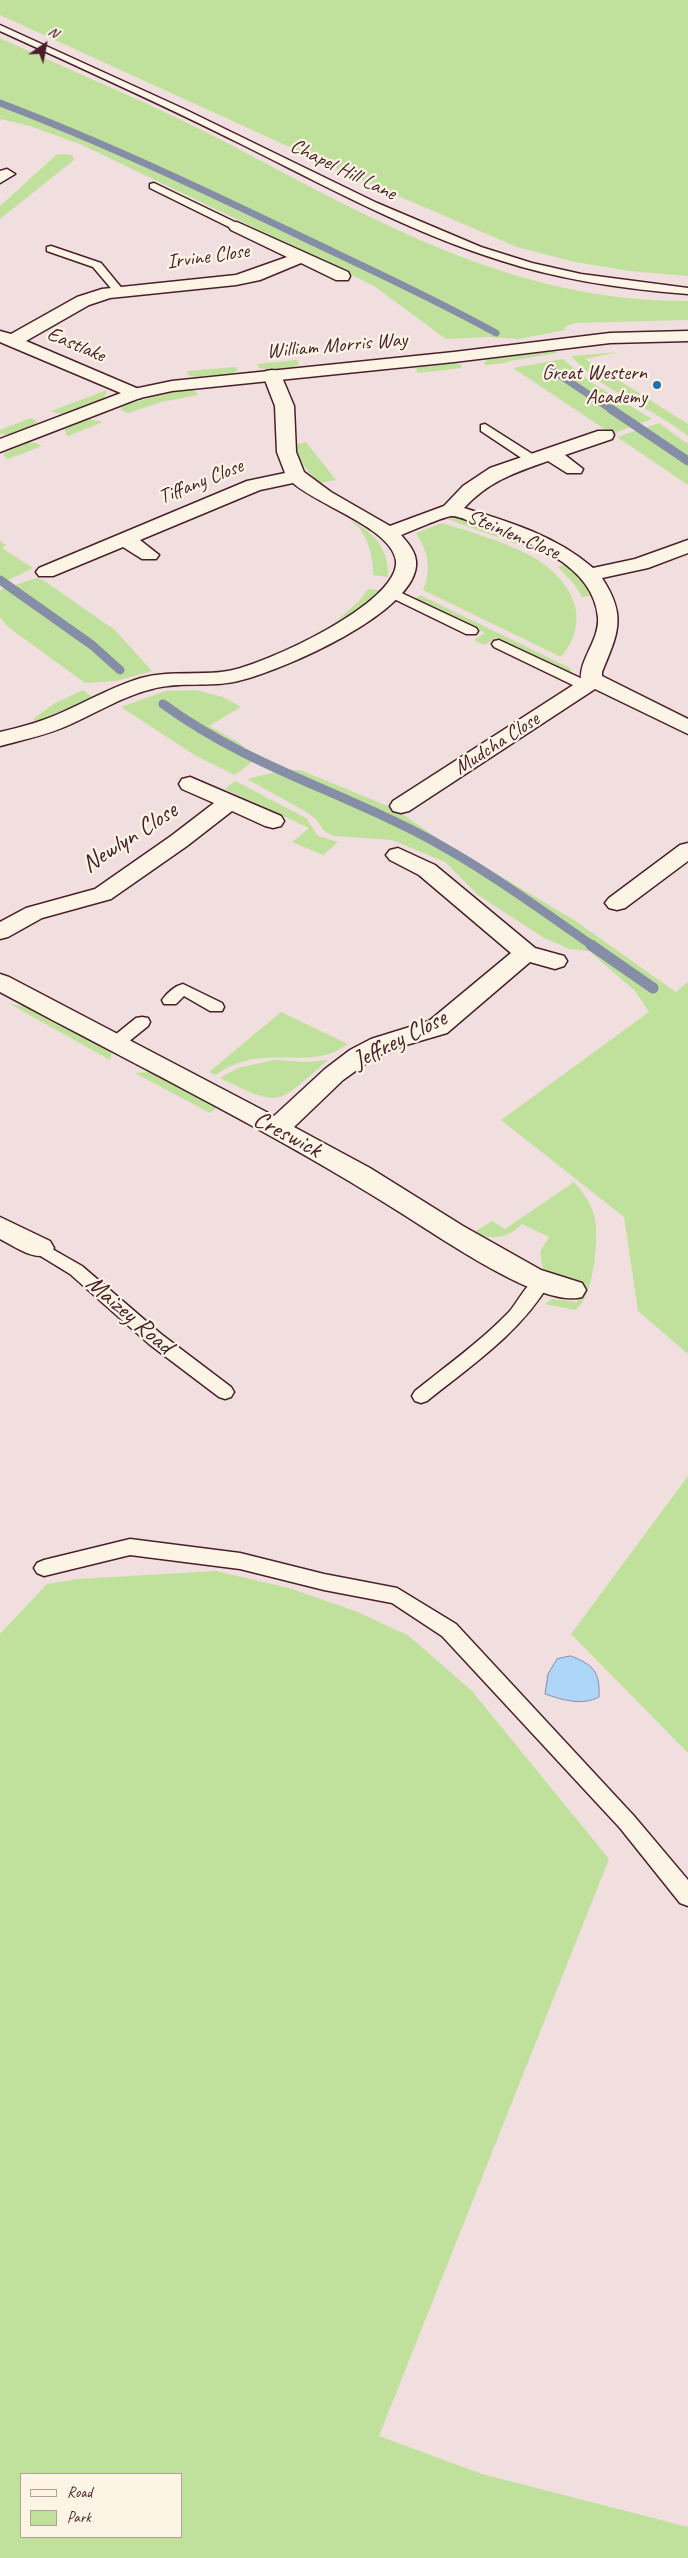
<!DOCTYPE html>
<style>
body{margin:0}
#map{position:relative;width:688px;height:2558px;overflow:hidden;background:#f1dfdf;font-family:Caveat,sans-serif}
canvas{display:block}
.legend{position:absolute;left:20px;top:2473px;width:162px;height:65px;box-sizing:border-box;background:#fcf5e5;border:1px solid #b59f9b;margin:0;padding:6px 9px;list-style:none;font-size:15px;color:#4a1f2b}
.legend li{display:flex;align-items:center;gap:10px;height:25px}
.legend b{width:25px;border:1px solid #b59f9b}
.north{position:absolute;left:20px;top:20px;width:50px;height:50px;-webkit-text-stroke:4px #fcf5e5;paint-order:stroke;rotate:33deg;font-size:14px;font-weight:700;line-height:20px;text-align:center;color:#4a1f2b}
.north::after{content:'';display:block;margin:auto;width:18px;height:22px;background:#4a1f2b;clip-path:polygon(50% 0,100% 100%,50% 72%,0 100%)}
</style>
<div id="map">
<canvas width="688" height="2558"></canvas>
<ul class="legend">
<li><b style="height:6px;background:#fcf5e5"></b>Road</li>
<li><b style="height:14px;background:#c0e19b"></b>Park</li>
</ul>
<div class="north">N</div>
</div>
<script>
const g = document.querySelector('canvas').getContext('2d');
g.lineJoin = 'round';
function fillPath(path, color) { g.fillStyle = color; g.fill(path, 'evenodd'); }
function trace(path, color, width, dash) { g.strokeStyle = color; g.lineWidth = width; g.lineCap = dash ? 'butt' : 'round'; g.setLineDash(dash || []); g.stroke(path); }
function label(font, color, halo, rows, align = 'center') {
  g.font = font + ' Caveat,sans-serif'; g.lineWidth = 4.5; g.setLineDash([]); g.textBaseline = 'middle'; g.strokeStyle = halo; g.fillStyle = color; for (const [text, x, y, turn = 0] of rows) {
    g.save(); g.translate(x, y); g.rotate((+turn || 0) * Math.PI / 180); g.textAlign = isNaN(turn) ? turn : align; if (halo) g.strokeText(text, 0, 0); g.fillText(text, 0, 0); g.restore();
  }
}
fillPath(new Path2D(`
 M0 0H688V276L629 271 575 262 517 247 375 186 0 15Z
 M0 38C76 73 155 105 229 144 377 222 516 302 688 301V320L576 323 566 326 565 330 519 339 489 337 446 339 374 286 334 266 80 144 30 126 0 119Z
 M62 154 72 155 74 160 0 219V206L56 155Z
 M555 351 557 353 510 361 505 363 485 365 484 362 489 359Z
 M619 352 585 359 688 424V436C651 407 603 392 571 356Z
 M563 359 592 383 652 419 612 434 513 368Z
 M297 360 299 364C289 371 270 371 259 368L257 364Z
 M454 363 460 364 462 368 418 373 416 369 420 366Z
 M236 367 237 371 234 373 195 377 188 375 187 371Z
 M107 390 104 398 99 401C84 407 66 419 51 411Z
 M189 390 195 391 198 395 161 402 128 413 121 410 122 406 162 394Z
 M31 418 37 421 35 425 9 435 0 434V430Z
 M89 419 103 422 68 436 65 432V429Z
 M659 423 688 444V485L617 437Z
 M306 442 336 480 320 483C307 472 299 460 295 445Z
 M28 443H36L42 446 8 459 4 456V453Z
 M457 518 517 537V544L447 519Z
 M350 520C374 532 389 549 388 577L373 575C373 559 370 543 360 529 357 525 351 522 350 520Z
 M442 523C471 532 502 541 529 555 569 576 595 618 561 657L423 590C432 569 428 552 416 533Z
 M0 541 6 545 2 548 33 568 0 584Z
 M565 564 585 584 590 596 582 597 575 585 558 567Z
 M36 578 43 580 115 630 152 671 116 681 85 683 8 627 0 617V590Z
 M368 589 380 590 361 608 334 623 360 600Z
 M420 595 570 668 572 674 496 638 484 645 474 640 485 633 415 599Z
 M83 690 92 697 37 722 33 719 55 703Z
 M196 690 223 697 241 707 209 726 238 742 257 758 235 775 196 756 121 707 166 691Z
 M284 770H300L395 809 443 842 574 920 676 992 688 982V1354L638 1311 624 1217 501 1120 649 1012 635 991 589 951 570 949 544 938 478 895 445 862 392 840 334 836 324 831 316 819 303 810 247 779Z
 M235 781 306 818 318 836 338 842 323 855 292 842 309 828 225 789Z
 M10 1004 29 1007 112 1051 110 1060Z
 M281 1012 348 1044C308 1074 264 1040 216 1075L209 1072Z
 M273 1060 307 1062 328 1060C277 1104 282 1109 220 1078L238 1068Z
 M151 1072 218 1107 210 1113 135 1073Z
 M574 1182C583 1192 590 1202 594 1215 600 1234 594 1299 575 1310L545 1304 552 1299 577 1302 583 1283 562 1278 543 1268 540 1252 549 1237 522 1224C508 1239 491 1240 473 1233L492 1221 505 1229Z
 M688 1476V1753L571 1634Z
 M216 1571 289 1588 358 1612 409 1636 472 1691 609 1859 379 2436 482 2474 688 2527V2558H0V1634L47 1584 78 1579ZM21 2474H181V2537H21Z`), '#c0e19b');
const water = new Path2D(`
 M571 1656C594 1665 600 1672 599 1697 582 1706 563 1700 545 1694L548 1674 557 1659Z`);
fillPath(water, '#aed6f8');
trace(water, '#868da6', 1);
trace(new Path2D(`
 M0 103C103 142 202 189 302 237 367 268 433 298 496 333
 M549 368 612 410`), '#868da6', 7);
trace(new Path2D(`
 M611 409 688 461
 M0 580 92 645 120 670
 M163 704C240 760 316 783 400 824 467 856 532 903 593 946`), '#868da6', 9);
trace(new Path2D(`
 M591 945 653 988`), '#868da6', 11);
const lane = new Path2D(`
 M0 25 184 109 377 203 481 247 532 263 581 274 688 288V294C624 289 560 280 499 260 407 231 322 184 237 142 159 103 79 67 0 31Z
 M154 183 241 225 242 227 233 229 150 188V184Z
 M51 246 101 263 124 291 123 293H115L93 267 47 251V247Z
 M485 424 537 457V463H529L481 431V425Z
 M393 589 476 628 478 631 476 634H466L388 596 387 593 388 590Z
 M499 640 591 683 593 686 586 690 581 689 494 647 492 644 494 641Z
 M183 984 222 1003 224 1007 222 1011H210L184 996 176 1004H164L162 1000C167 993 175 986 183 984Z
 M142 1017 148 1018 150 1022 148 1026 122 1047H110L108 1043 110 1039 136 1018Z
 M40 1242 82 1266 161 1334 231 1387 234 1392 231 1397 225 1399 219 1397 149 1344 70 1274 34 1252 31 1248 34 1244Z
 M541 1276 547 1278 550 1282C521 1332 472 1365 427 1401L421 1403 415 1401 412 1396 415 1391C446 1366 480 1342 509 1312 518 1302 528 1280 541 1276Z
 M130 1539 240 1553 324 1574 397 1588 456 1624 634 1816 688 1880V1906L680 1903 620 1828 442 1636 392 1603 324 1590 240 1569 130 1555 44 1576 37 1573 34 1568 37 1563 44 1560Z`);
const street = new Path2D(`
 M7 169 15 174 0 183V171Z
 M237 222 348 272 350 276 348 280H336L301 263 260 280 236 285 110 298 89 305 26 341 141 390 144 394 141 398 135 399 0 342V331L11 334 77 297 102 289 236 275 287 257 231 230 229 227 231 224Z
 M272 370 278 371 281 375 294 406 296 452 304 472 331 492 390 526 444 506 463 486 490 468 598 431H612L614 435 612 439 565 455 583 469 581 473H567L548 461C514 473 489 481 464 508 510 522 556 536 593 568L635 559 688 540V553L648 568 602 578C627 616 618 633 602 672V676L688 719V734L595 689 409 811 401 813 393 811 390 806 393 801 581 680C579 659 600 640 598 617 593 563 525 540 481 526 473 523 460 516 452 516 442 517 412 531 401 535 408 543 415 551 416 561 421 611 279 672 238 681 210 688 180 681 152 689 123 696 96 713 69 725 47 735 23 740 0 746V732C22 727 44 721 65 711 90 700 114 686 141 678 170 670 199 676 228 671 264 665 400 603 396 561 392 528 317 505 293 483L260 490 140 540 159 555 156 559H142L123 547 53 576H39L36 572 39 568 247 481 285 473 277 452 275 406 263 375 266 371Z
 M190 777 281 816 284 821 281 826 273 828 265 826 232 811 187 846 111 899 42 918 8 937 0 939V922L26 908 95 889 171 836 214 803 182 789 179 784 182 779Z
 M688 843V861L625 908 617 910 609 908 605 903 609 898 680 845Z
 M398 848 435 865 535 948 564 956 567 961 564 966 555 969 530 962 447 1033 389 1050 368 1062 343 1080 294 1127 370 1168 463 1226 541 1270 582 1283 586 1290 582 1297C546 1308 458 1249 426 1229 290 1140 143 1069 0 992V974L9 977 274 1116 325 1069 350 1050 371 1039 429 1021 511 953 419 875 390 860 386 855 390 850Z
 M0 1217 50 1241 54 1248 50 1255C32 1260 16 1247 0 1239Z`);
const secondary = new Path2D(`
 M688 331V341L610 343 454 362 172 391 140 398 0 452V439L129 390 172 381 454 352 610 333Z`);
trace(lane, '#4a1f2b', 3);
trace(street, '#4a1f2b', 3);
trace(secondary, '#4a1f2b', 3);
fillPath(lane, '#fcf5e5');
fillPath(street, '#fcf5e5');
fillPath(secondary, '#fcf5e5');
for (const [x, y, r, color] of [
 [657,385,5,"#1f6fb2"]
]) { const dot = new Path2D(); dot.arc(x, y, r, 0, 2 * Math.PI); g.fillStyle = color; g.fill(dot); trace(dot, '#fcf5e5', 2); }
label('21px', '#4a1f2b', '#fcf5e5', [
 ["Chapel Hill Lane",343,170,26],
 ["Irvine Close",208,257,-8],
 ["Eastlake",76,345,23],
 ["William Morris Way",337,346,-5],
 ["Tiffany Close",201,482,-22],
 ["Steinlen Close",513,535,23],
 ["Mudcha Close",497,744,-33]
]);
label('21px', '#4a1f2b', '#fcf5e5', [
 ["Great Western",647,373],
 ["Academy",647,397]
], 'right');
label('25px', '#4a1f2b', '#fcf5e5', [
 ["Newlyn Close",130,838,-33],
 ["Jeffrey Close",400,1040,-27],
 ["Creswick",287,1135,28],
 ["Maizey Road",129,1315,41]
]);
</script>
